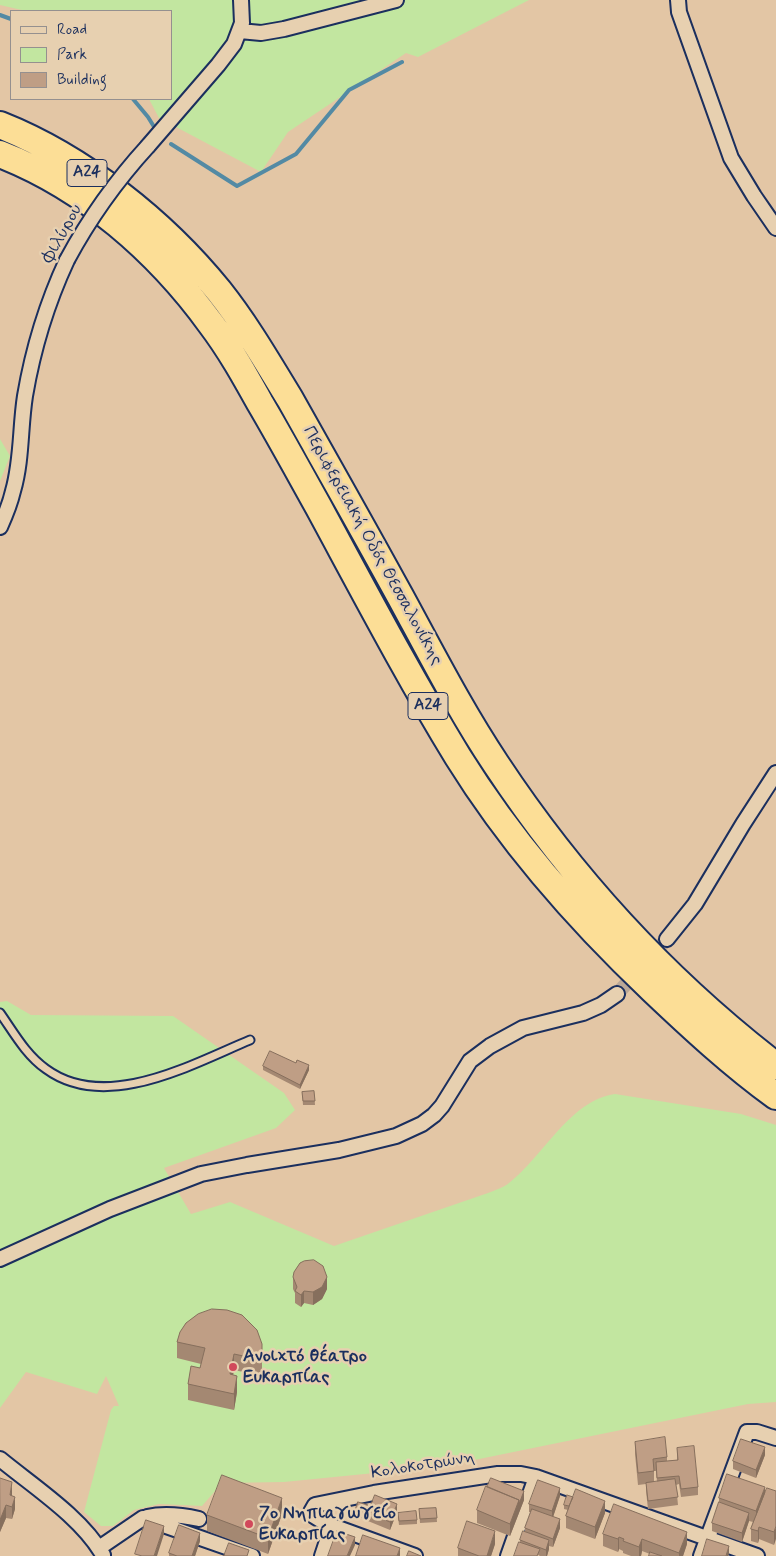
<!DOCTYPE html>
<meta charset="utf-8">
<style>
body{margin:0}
#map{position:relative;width:776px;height:1556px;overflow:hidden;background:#e3c6a5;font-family:Mynerve,sans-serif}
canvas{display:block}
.legend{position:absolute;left:10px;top:10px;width:162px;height:90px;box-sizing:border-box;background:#e7d0b0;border:1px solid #95908f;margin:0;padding:6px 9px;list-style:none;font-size:15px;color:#1b2f5e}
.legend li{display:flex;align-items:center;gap:10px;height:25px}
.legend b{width:25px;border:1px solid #95908f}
</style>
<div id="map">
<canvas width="776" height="1556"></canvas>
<ul class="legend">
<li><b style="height:6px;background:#e7d0b0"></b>Road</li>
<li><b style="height:14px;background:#c2e6a0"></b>Park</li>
<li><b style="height:14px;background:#bf9e85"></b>Building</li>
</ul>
</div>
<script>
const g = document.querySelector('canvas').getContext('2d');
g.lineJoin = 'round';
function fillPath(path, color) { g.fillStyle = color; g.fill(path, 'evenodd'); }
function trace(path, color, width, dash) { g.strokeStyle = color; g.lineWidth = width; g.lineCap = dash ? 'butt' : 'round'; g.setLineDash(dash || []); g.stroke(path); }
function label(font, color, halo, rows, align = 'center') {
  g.font = font + ' Mynerve,sans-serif'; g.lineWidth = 5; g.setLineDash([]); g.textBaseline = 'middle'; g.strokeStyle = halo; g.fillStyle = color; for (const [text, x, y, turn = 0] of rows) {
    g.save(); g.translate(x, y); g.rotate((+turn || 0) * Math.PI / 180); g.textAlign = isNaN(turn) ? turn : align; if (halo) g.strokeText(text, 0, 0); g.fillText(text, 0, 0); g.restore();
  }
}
fillPath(new Path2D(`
 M0 0H529L418 57 406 53 288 132 261 172 159 118 149 99H171V11H26L0 5Z
 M0 439 10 456 0 481Z
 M7 1001 31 1015 173 1016 284 1093 295 1110 276 1128 164 1168 191 1214 230 1202 334 1246 488 1193C495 1190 503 1188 509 1183 543 1157 570 1100 615 1094L741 1114 776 1125V1402L748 1404 445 1466 284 1482 222 1483 202 1506 159 1504 134 1510 113 1526H101L84 1512 111 1410 114 1406H119L106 1376 97 1394 26 1372 0 1408V1002Z`), '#c2e6a0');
trace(new Path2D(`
 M0 15 11 19
 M133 99 148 117 156 130
 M171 144 237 186 296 154 349 90 402 62`), '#538aa4', 4);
trace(new Path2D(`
 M617 994 667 939`), '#bba897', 14, [14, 7]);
const service = new Path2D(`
 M0 1013C14 1033 26 1055 46 1069 106 1113 192 1064 250 1040`);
const minor = new Path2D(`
 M678 0 679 12 731 158 754 196 776 228
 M240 31 261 33 284 29 396 0
 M148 146 218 65 234 44 242 23 241 0
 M0 527C5 516 10 504 13 491 22 460 20 428 25 396 33 349 47 303 67 260
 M667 939 695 904 743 824 776 773
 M0 1259 110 1209 201 1174 247 1165 339 1150 396 1136 422 1124 434 1115 442 1106 470 1061 490 1046 523 1028 583 1013 601 1005 617 994
 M0 1459C34 1487 81 1517 103 1555
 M147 1517C165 1513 181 1515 199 1519
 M99 1548 143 1518 252 1556
 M322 1556 332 1526
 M415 1556 327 1524 314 1516 311 1512 315 1505 374 1493 498 1474H521L536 1477 757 1556
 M508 1556 536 1477
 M701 1556 747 1432H757L776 1438`);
const motorway = new Path2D(`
 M0 125C83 158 163 222 219 291 246 325 268 363 290 399 327 465 364 530 400 596 431 653 460 710 496 764 572 879 667 982 776 1066
 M0 154C85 187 158 251 211 324 230 349 245 376 260 403 280 437 299 472 318 506 364 591 408 675 458 757 512 844 579 920 653 990 692 1027 732 1064 776 1096`);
trace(service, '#1b2f5e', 11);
trace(minor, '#1b2f5e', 18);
trace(motorway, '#1b2f5e', 30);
trace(service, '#e7d0b0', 7);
trace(minor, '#e7d0b0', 14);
trace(motorway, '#fcde96', 26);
const minorBridge = new Path2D(`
 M67 260C89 219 116 181 148 146`);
trace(minorBridge, '#1b2f5e', 18, []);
trace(minorBridge, '#e7d0b0', 14);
fillPath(new Path2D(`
 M296 1063 309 1070 300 1089 263 1070V1066Z
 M314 1091 315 1105H303L302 1092Z
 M293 1277 327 1289 322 1299 313 1305 304 1303 301 1307 295 1303V1293L293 1289Z
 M186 1323 262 1360V1376L234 1370 233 1375 237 1392 234 1410 188 1400V1384L200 1368 201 1364 177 1358V1342Z
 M635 1442 667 1457V1461L677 1460V1448L698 1487V1495L681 1497 679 1484 676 1485 678 1505 648 1509 646 1491V1484L638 1485 635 1454ZM654 1471H656L657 1482H654Z
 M765 1455 756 1478 733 1469V1461Z
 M0 1478 12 1496 15 1509 12 1519 6 1518 0 1532Z
 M776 1491 774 1545 759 1539 758 1543 751 1541V1529L753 1522 749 1521 742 1542 712 1531V1523L719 1502V1498Z
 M560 1496 553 1517 560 1528 553 1547 549 1546V1549L547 1556H540L520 1543V1540L525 1531V1528L531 1512H529V1504Z
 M524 1500 510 1536 477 1523V1510Z
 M564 1505 605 1513 595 1539 566 1528V1516L568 1510 564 1509Z
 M436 1508 437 1522 420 1523 419 1509Z
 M368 1509 365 1519 355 1516V1512Z
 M397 1512 390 1530 368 1521V1513Z
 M282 1514 268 1554 207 1531V1515Z
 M398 1517 417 1520V1524L399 1525Z
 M603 1534 687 1544 683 1556H649L650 1554 642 1551 641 1556H631L623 1553V1551L619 1549 618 1552 603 1546Z
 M200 1541 195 1556H169V1553Z
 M495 1544 491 1556H458V1548Z`), '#a48872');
fillPath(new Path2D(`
 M309 1065V1070L300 1089V1085Z
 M327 1277V1289L322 1299 313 1305V1292Z
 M304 1291V1303L301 1307V1295Z
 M234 1354V1370L230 1390V1374Z
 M237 1376V1392L234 1410V1394Z
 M765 1447V1455L756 1478V1470Z
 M12 1482V1495L10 1507V1495Z
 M765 1487V1499L756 1524V1511Z
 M560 1488V1496L552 1520V1511Z
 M524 1491V1500L510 1536V1524L519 1500Z
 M15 1497V1509L12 1519V1507Z
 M282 1498V1514L268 1554V1538Z
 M605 1501V1513L595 1539V1527Z
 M397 1504V1512L390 1530V1522Z
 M6 1505V1518L0 1532V1520Z
 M749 1513V1521L742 1542V1533Z
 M560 1519V1528L553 1547V1539Z
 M164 1526V1534L157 1556H154Z
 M776 1526V1539L774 1545V1532Z
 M759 1527V1539L758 1543V1531Z
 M495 1531V1544L491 1556H487Z
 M687 1532V1544L683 1556H679V1553Z
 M200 1533V1541L195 1556H192Z
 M355 1537V1545L350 1556H347Z
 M619 1537V1549L618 1552V1539Z
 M642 1539V1551L641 1556H639V1547Z
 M549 1540V1549L547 1556H546V1550Z
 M729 1546V1554L728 1556H726Z
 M400 1548V1556H397Z`), '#866f5d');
const building = new Path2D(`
 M270 1051 296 1063 297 1060 309 1065 300 1085 263 1066Z
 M314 1091 315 1101H303L302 1092Z
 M314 1260 323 1266 327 1277 322 1287 313 1292 304 1291 301 1295 295 1291 297 1287 293 1277 294 1272 300 1263 304 1261Z
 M212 1309 227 1310 242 1315 257 1330 262 1344V1360L234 1354 230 1374 237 1376 234 1394 188 1384 191 1366 200 1368 205 1348 177 1342 180 1332 186 1323 198 1314Z
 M665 1437 667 1457 653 1459 654 1471 638 1473 635 1442Z
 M741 1439 765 1447 756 1470 733 1461Z
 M694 1446 698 1487 681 1489 679 1476 657 1478 656 1462 678 1460 677 1448Z
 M727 1474 765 1487 756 1511 719 1498Z
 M222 1475 282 1498 268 1538 207 1515Z
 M0 1478 12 1482 10 1495 15 1497 12 1507 6 1505 0 1520Z
 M491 1478 524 1491 519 1504V1500L487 1487Z
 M675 1479 678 1497 648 1501 646 1483Z
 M538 1480 560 1488 552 1511 529 1504Z
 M486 1486 519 1500 510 1524 477 1510Z
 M767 1488 776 1491V1526L774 1532 759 1527 758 1531 751 1529Z
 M576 1489 605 1501 595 1527 566 1516Z
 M375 1495 397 1504 390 1522 368 1513Z
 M567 1495 573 1497 569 1506 564 1505Z
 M358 1502 368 1505 365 1515 355 1512Z
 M719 1502 749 1513 742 1533 712 1523Z
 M614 1504 687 1532 679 1553 642 1539 639 1547 623 1541 624 1539 619 1537 618 1539 603 1534Z
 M436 1508 437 1518 420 1519 419 1509Z
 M532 1509 560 1519 553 1539 525 1528Z
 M416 1511 417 1520 399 1521 398 1513Z
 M146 1520 164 1526 154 1556H142L135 1554Z
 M467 1521 495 1531 487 1556H479L458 1548Z
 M179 1525 200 1533 192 1556H177L169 1553Z
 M337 1531 355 1537 347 1556H328Z
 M523 1531 549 1540 546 1550 520 1540Z
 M363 1535 400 1548 397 1556H356Z
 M707 1539 729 1546 726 1556H702Z
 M519 1542 540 1549 537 1556H514Z
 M229 1543 249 1550 247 1556H224Z
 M409 1551 421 1556H407Z
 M650 1552 662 1556H649Z`);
fillPath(building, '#bf9e85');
trace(building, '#866f5d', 1);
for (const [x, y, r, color] of [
 [233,1367,5,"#d1495b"],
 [249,1524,5,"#d1495b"]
]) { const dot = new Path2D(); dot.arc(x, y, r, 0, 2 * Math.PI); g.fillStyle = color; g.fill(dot); trace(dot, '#e7d0b0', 2); }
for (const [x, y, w] of [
 [87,173,40],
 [428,706,40]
]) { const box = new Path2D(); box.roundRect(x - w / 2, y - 13.5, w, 27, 4); g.fillStyle = '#e7d0b0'; g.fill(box); trace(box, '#1b2f5e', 1); }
label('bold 16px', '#1b2f5e', null, [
 ["Α24",87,173],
 ["Α24",428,706]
]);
label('18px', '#1b2f5e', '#e7d0b0', [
 ["Φιλύρου",63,234,-61],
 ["Περιφερειακή Οδός Θεσσαλονίκης",372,546,61],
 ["Κολοκοτρώνη",423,1466,-9]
]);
label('bold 18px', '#1b2f5e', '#e7d0b0', [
 ["Ανοιχτό θέατρο",243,1357],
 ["Ευκαρπίας",243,1378],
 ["7ο Νηπιαγωγείο",259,1514],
 ["Ευκαρπίας",259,1535]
], 'left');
</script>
